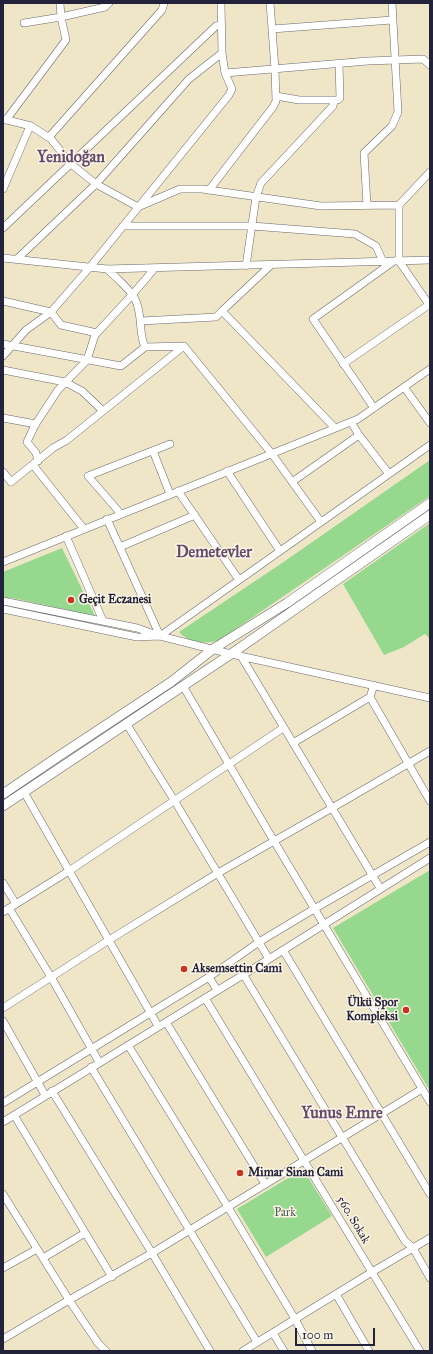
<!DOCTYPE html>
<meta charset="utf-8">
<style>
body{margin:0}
#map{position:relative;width:433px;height:1354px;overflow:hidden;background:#efe6c8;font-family:"IM FELL Great Primer",serif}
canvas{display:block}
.frame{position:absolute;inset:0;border:4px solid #22223b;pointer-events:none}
.scale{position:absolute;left:295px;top:1328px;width:80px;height:18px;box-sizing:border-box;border:2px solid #22223b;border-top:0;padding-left:5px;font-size:12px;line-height:14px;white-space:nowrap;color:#22223b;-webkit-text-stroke:3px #fcf5e5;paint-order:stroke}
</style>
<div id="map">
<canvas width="433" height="1354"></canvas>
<div class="frame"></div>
<div class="scale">100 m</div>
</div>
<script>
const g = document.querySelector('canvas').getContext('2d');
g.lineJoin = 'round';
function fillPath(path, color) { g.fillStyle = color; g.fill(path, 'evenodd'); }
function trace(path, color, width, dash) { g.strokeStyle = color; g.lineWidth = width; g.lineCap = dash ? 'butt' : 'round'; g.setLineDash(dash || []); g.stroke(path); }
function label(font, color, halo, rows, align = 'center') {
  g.font = font + ' "IM FELL Great Primer",serif'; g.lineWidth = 3; g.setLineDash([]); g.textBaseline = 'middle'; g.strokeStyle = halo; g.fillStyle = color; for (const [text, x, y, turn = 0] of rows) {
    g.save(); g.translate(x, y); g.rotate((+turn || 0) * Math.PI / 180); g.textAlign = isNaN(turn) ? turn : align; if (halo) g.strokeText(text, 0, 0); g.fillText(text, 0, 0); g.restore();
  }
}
fillPath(new Path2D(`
 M430 460V496L218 641C204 644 189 643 179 632L285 561Z
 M430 523V639L425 634 404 647 384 655 343 584Z
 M62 548 95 616 12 598H3V572Z
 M430 870V1091L333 928Z
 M303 1169 332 1216 266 1257 237 1209Z`), '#97d88f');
const minor = new Path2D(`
 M24 23 61 17 60 3
 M272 29 392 20
 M225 73 368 61 423 59 430 65
 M276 96 299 100H338L340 98 339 64
 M3 119 31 126 51 139 71 164 96 184 138 207 180 189H202L321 206 399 205
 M6 120 66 40 61 17 105 7 109 3
 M49 137 162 10 164 3
 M430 172 399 205V261L430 306
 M3 189 30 126
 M209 190 273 107 276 101 275 69 270 3
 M367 205 364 153 392 126 398 112 392 3
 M123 226H252L355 234 376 246 383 262
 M3 228 216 26 221 25
 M3 258 107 269 430 260
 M17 259 96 184 189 79 222 53
 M271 265 222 311 335 428
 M246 266 256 197 261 183 333 106 334 101
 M107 269C114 275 132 292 135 299 143 314 138 332 145 347L184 346 272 454 321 522
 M3 301 51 312 61 325 97 333
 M141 321 216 317 222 311
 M3 344 121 366 145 347
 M3 356 26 330 51 312 90 267 229 95 232 89 225 73 222 53 221 3
 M343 364 430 304
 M3 370 65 382 82 391 103 411
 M404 387 430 423
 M374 408 313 319 394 261
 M3 418 36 424
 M351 422 359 435 389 474
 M153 451 170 494
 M38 461 36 453 27 442 35 425 58 390 87 360 95 335 132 295 155 268
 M33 465 84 529
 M227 471 280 551
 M3 472 11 482 53 448 67 440 184 346
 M292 482 359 435
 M178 491 239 580
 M121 514 88 476 170 444
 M107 519 160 636
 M66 536 103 621
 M120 547 195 515
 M3 562 358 419 430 369
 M3 601 137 628 160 636 231 654 430 698
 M3 609 137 637 160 636 430 445
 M241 656 380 888
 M183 686 274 841 430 1102
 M370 697 430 801
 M126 723 174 800 269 959
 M293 743 370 697 374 685
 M24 792 158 1026
 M3 883 16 904
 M9 908 51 977 99 1062
 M3 912 69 871 283 728
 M283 950 430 1194
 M243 974 405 1241 413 1248 430 1278
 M209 977 217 990
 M205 998 420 1351
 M3 1008 109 940 218 873 332 808 430 751
 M3 1021 45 1095
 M166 1022 265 1184
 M128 1045 228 1207 295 1319 312 1351
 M91 1067 257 1342
 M52 1091 152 1253 210 1351
 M3 1103 209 977 259 942 314 909 430 842
 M14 1115 112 1277
 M3 1122 269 959 430 858
 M3 1194 69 1300 152 1253 422 1089
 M43 1258 85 1233
 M3 1268 37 1249
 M336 1294 369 1351
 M273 1333 284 1351
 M3 1339 69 1300 98 1343 106 1351
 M243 1351 372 1272 430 1238`);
const major = new Path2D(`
 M3 794 59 756 171 682 213 649 287 603 430 503
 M3 806 231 654 430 515`);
trace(minor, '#6a676c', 8);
trace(major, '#6a676c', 10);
trace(minor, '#fff', 7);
trace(major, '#fff', 9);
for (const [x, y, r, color] of [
 [71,600,4,"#c8321e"],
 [184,969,4,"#c8321e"],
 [406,1010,4,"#c8321e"],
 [240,1173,4,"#c8321e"]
]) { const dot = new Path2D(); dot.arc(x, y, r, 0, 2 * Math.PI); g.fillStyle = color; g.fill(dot); trace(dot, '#fcf5e5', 1.5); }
label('bold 12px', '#22223b', '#fcf5e5', [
 ["Geçit Eczanesi",79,600],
 ["Aksemsettin Cami",192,969],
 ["Ülkü Spor",398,1003,"right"],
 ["Kompleksi",398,1017,"right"],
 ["Mimar Sinan Cami",248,1173]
], 'left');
label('12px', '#455954', '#fcf5e5', [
 ["Park",285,1213]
]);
label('12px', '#22223b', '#fcf5e5', [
 ["560. Sokak",353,1220,59]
]);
label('bold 16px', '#624c6e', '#fcf5e5', [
 ["Yenidoğan",71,158],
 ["Demetevler",214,553],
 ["Yunus Emre",342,1114]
]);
</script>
